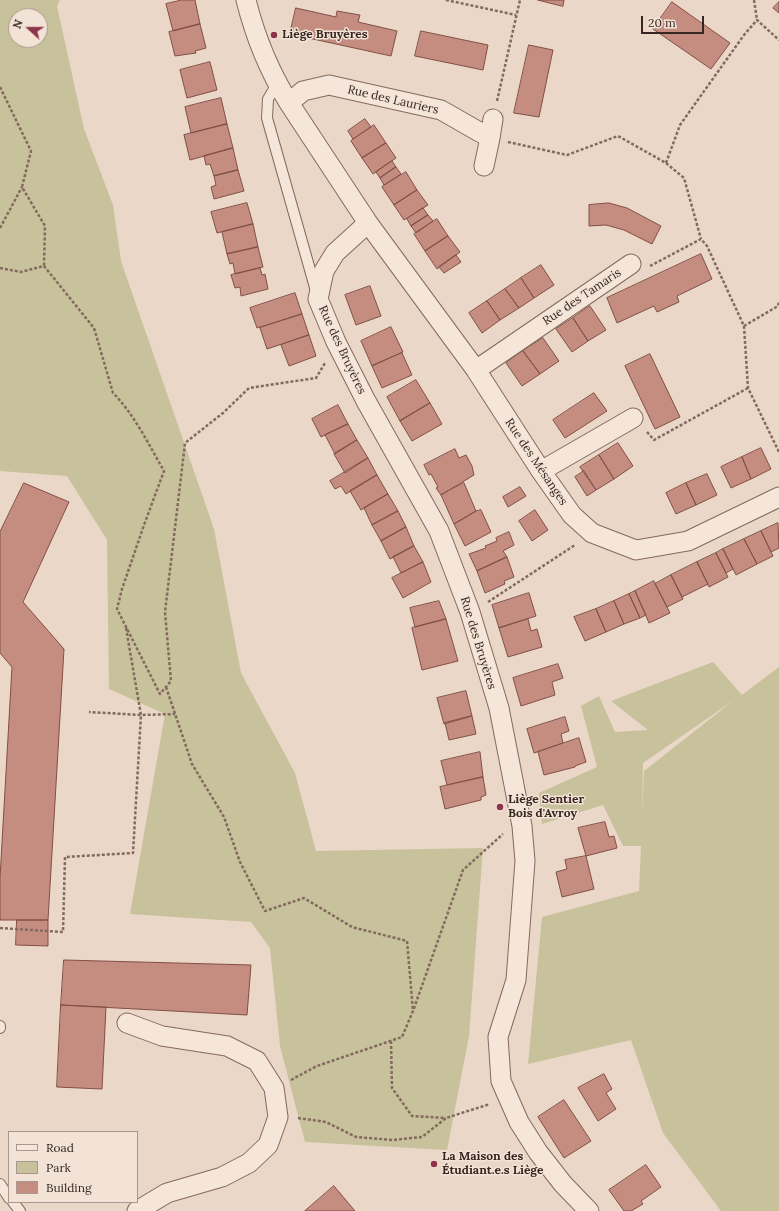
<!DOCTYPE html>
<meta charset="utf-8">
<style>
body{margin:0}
#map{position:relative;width:779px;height:1211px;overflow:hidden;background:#ead7c7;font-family:Lora,serif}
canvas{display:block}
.legend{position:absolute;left:8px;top:1131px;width:130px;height:72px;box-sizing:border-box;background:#f2e3d6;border:1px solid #a7978d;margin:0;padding:5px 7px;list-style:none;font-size:12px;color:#362520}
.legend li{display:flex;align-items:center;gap:8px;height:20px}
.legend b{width:20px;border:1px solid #a7978d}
.north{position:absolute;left:8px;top:8px;width:40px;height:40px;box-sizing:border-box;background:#f2e3d6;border:1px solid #a7978d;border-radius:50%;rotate:291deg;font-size:11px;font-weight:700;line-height:16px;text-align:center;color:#362520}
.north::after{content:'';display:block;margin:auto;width:14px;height:18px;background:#8e334a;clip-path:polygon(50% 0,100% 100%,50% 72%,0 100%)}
.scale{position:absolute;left:641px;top:16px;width:63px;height:18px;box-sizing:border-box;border:2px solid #362520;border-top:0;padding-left:5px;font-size:12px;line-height:14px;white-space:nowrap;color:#362520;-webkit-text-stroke:3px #f2e3d6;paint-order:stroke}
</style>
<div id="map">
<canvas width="779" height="1211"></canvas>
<ul class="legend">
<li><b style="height:5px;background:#f6e6d9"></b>Road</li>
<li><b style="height:11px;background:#c7c29b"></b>Park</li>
<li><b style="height:11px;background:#c58c80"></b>Building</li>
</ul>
<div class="north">N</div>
<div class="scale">20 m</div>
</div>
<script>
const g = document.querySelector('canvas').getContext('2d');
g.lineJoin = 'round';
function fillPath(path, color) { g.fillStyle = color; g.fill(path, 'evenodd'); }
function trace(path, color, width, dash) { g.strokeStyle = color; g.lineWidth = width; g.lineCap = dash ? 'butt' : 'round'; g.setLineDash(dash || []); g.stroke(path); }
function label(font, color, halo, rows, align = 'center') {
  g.font = font + ' Lora,serif'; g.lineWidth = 3; g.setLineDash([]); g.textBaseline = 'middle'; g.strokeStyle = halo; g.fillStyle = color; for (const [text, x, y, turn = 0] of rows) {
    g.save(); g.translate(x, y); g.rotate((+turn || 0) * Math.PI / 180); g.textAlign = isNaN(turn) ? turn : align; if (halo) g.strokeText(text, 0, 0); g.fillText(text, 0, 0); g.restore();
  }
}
fillPath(new Path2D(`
 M0 0H60L57 6 84 129 113 205 121 261 214 529 241 673 295 773 316 851 483 848 469 1036 447 1150 305 1142 280 1046 270 948 251 922 130 914 165 714 109 689 107 540 67 476 0 471ZM16 16H40V40H16Z
 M713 662 742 695 779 667V1211H721L663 1133 631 1040 528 1064 542 917 639 891 641 846H623L603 805 542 824 539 793 597 767 581 706 599 696 615 732 648 730 611 701ZM734 700 644 771 642 817 643 763Z`), '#c7c29b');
const building = new Path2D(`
 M182 0H195L200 24 173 31 166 4Z
 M538 0H564L563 6Z
 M672 2 730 43 711 69 653 29Z
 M779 2V13L773 8Z
 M296 8 336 17 337 11 360 15 358 22 397 31 391 56 290 34Z
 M200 24 206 48 195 51 196 53 175 56 169 32Z
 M421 31 488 45 483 70 415 56Z
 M529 45 553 50 539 117 514 113Z
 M210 62 217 90 187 98 180 70Z
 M221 98 227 124 191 133 185 107Z
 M365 119 371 127 353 139 348 131Z
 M227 124 233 148 190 160 184 135Z
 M374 125 386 143 362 158 351 141Z
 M386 143 396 158 373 174 362 158Z
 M233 148 238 170 214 176 210 164 206 165 204 156Z
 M392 161 396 167 380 178 376 172Z
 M396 167 401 174 384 185 380 178Z
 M238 170 244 191 214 199 211 187 216 185 214 176Z
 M406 172 417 190 394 205 382 187Z
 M417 190 428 205 404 220 394 205Z
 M247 203 253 224 217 233 211 212Z
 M609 203 627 208 661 226 652 244 624 230 606 225 589 226V205Z
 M423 208 428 215 411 226 407 219Z
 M428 215 433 221 416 233 411 226Z
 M437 219 448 236 425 251 414 234Z
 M253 224 258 247 227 254 222 232Z
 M448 236 460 252 437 269 425 251Z
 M258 247 263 267 235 274 233 263 230 264 227 254Z
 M701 254 712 279 677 296 679 302 657 312 654 306 617 323 607 298Z
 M456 255 461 262 444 273 439 267Z
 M541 265 554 285 534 298 521 278Z
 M260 268 262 275 265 274 268 289 241 296 240 287 235 288 231 275Z
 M521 278 534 298 519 308 505 289Z
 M370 286 381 316 356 325 345 295Z
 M505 289 519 308 500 320 487 301Z
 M295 293 302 314 257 328 250 308Z
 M487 301 500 320 482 333 469 313Z
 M590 306 606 330 588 341 573 318Z
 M302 314 309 335 267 349 260 328Z
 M573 318 588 341 572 352 556 329Z
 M391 327 403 352 372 366 361 341Z
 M309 335 316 356 289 366 281 345Z
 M543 338 559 361 540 374 523 351Z
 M523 351 540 374 522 386 506 363Z
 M402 353 412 375 382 388 372 366Z
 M650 354 680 417 655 429 625 366Z
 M416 380 430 403 400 421 387 397Z
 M594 393 607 411 565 438 553 420Z
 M430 403 442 424 412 441 400 421Z
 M338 405 348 424 321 437 312 419Z
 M348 424 357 440 335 454 325 435Z
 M357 440 368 458 345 473 334 454Z
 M618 443 633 466 614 479 599 455Z
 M761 448 771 469 751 479 742 457Z
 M455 449 459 458 466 455 472 466 474 475 441 495 436 488 438 487 431 474 429 475 424 465Z
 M599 455 614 479 596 490 580 467Z
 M742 457 751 479 731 488 721 467Z
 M368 458 377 475 346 494 341 486 335 489 330 481Z
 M584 471 596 490 587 496 575 477Z
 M707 474 717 495 696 505 686 483Z
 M377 475 388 494 361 510 350 491Z
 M24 483 69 502 23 602 64 649 48 920H0V878L12 667 0 653V532Z
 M464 483 476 511 454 524 441 495Z
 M686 483 696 505 676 514 666 493Z
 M520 487 526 496 508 507 503 497Z
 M388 494 398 511 372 525 364 508Z
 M481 510 491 532 465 546 454 524 476 511Z
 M535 510 548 530 532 541 519 521Z
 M398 511 406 527 381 541 372 525Z
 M778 523 779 548 771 552 761 531Z
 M406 527 414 546 390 559 381 541Z
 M761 531 773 556 757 564 744 539Z
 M509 532 514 545 503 551 507 557 477 571 469 554 486 548 485 546 497 541 496 538Z
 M744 539 757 564 736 575 723 549Z
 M414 546 423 562 401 573 393 557Z
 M723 549 733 569 726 573 716 553Z
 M716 553 728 577 709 587 697 562Z
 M507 557 514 577 504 581 505 584 485 593 477 571Z
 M423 562 431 582 403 598 392 578Z
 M697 562 708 584 682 597 671 575Z
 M671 575 683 599 667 607 655 584Z
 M654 581 670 613 649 623 635 591Z
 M635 591 646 615 640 618 629 594Z
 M529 593 536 616 499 628 492 605Z
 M629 594 640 618 624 624 614 601Z
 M439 601 446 619 415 627 410 608Z
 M614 601 624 624 606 632 596 609Z
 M596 609 606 632 585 641 574 617Z
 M446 619 458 661 422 670 412 628Z
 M528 619 531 631 537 629 542 647 508 657 499 628Z
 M558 664 563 678 552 682 555 695 521 706 513 678Z
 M466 691 472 716 444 724 437 698Z
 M472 716 476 734 449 740 445 723Z
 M565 717 569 731 561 734 563 743 534 753 527 729Z
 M579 738 586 762 575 766V767L544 775 538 752Z
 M480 752 483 777 447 785 441 761Z
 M483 777 486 795 481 797V800L445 809 440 787Z
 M605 822 609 837 614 836 617 848 586 856 578 828Z
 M586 856 594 889 562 897 556 872 567 869 565 860Z
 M17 920H48V946L16 945Z
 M64 960 251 965 247 1015 61 1005Z
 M61 1005 106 1007 102 1089 57 1087Z
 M604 1074 612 1089 606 1093 616 1109 598 1121 578 1088Z
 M564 1100 591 1141 564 1158 538 1117Z
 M646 1165 661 1187 641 1201 643 1204 631 1211H624L609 1190Z
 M334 1186 355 1211H305Z`);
fillPath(building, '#c58c80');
trace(building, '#814f46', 1);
const lane = new Path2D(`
 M277 84 268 99 267 118 316 291
 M0 1028V1026
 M0 1184 9 1198
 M13 1202 20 1211`);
const street = new Path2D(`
 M246 0C255 36 269 71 289 103L368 223 476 370 541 471 572 515 592 533 636 550 688 541 779 497
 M289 103 303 91 329 85 441 110 490 138 493 119
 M484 166 490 138
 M368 223 335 253 324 271 318 299 336 342 366 401 439 531 470 612 499 708 522 826 525 861 516 980 498 1037 501 1081 519 1122 538 1152 563 1184 589 1211
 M476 370 631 264
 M541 471 633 418
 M127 1023 162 1036 227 1046 257 1061 274 1088 278 1117 268 1145 249 1163 222 1177 167 1193 137 1211`);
trace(lane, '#84695e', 12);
trace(street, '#84695e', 21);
trace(new Path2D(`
 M446 0 516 15
 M754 0 757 20
 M0 87 31 151 22 187 45 226 44 266
 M497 101 520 0
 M508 142 567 155 618 136 666 163 684 178 701 239
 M666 163 680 125 744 35 757 20 779 40
 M0 228 22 187
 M650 266 701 239 707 246 744 326 748 388 779 452
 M0 268 21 272 44 266 94 328 113 393C134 414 149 445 164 471L144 525 122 589 117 609 160 694 171 681 165 612 185 443 223 413 249 388 316 378 325 363
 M744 326 778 306 779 302
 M647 432 654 440 748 388
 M488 602 575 545
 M126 628 141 715 175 714
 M166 687 192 764 224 817 240 862 265 911 304 898 352 927 407 941 413 1011
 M0 928 63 932 65 857 133 853 141 715 89 712
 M391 1041 392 1088 412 1116 446 1118
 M291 1080 317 1066 402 1037 413 1011 463 870 503 834
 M298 1118 326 1122 356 1137 393 1140 422 1137 446 1118 490 1104`), '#84695e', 2.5, [3, 2]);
trace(lane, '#f6e6d9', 10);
trace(street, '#f6e6d9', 19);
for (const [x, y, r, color] of [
 [274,35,4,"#8e334a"],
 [500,807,4,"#8e334a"],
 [434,1164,4,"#8e334a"]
]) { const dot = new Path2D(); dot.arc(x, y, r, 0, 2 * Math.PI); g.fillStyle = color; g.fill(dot); trace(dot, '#f2e3d6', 1.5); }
label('bold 12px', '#362520', '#f2e3d6', [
 ["Liège Bruyères",282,35],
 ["Liège Sentier",508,800],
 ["Bois d'Avroy",508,814],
 ["La Maison des",442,1157],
 ["Étudiant.e.s Liège",442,1171]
], 'left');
label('12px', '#362520', '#f2e3d6', [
 ["Rue des Lauriers",393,100,13],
 ["Rue des Tamaris",582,297,-34],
 ["Rue des Bruyères",342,350,65],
 ["Rue des Mésanges",536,462,56],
 ["Rue des Bruyères",478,643,73]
]);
</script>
